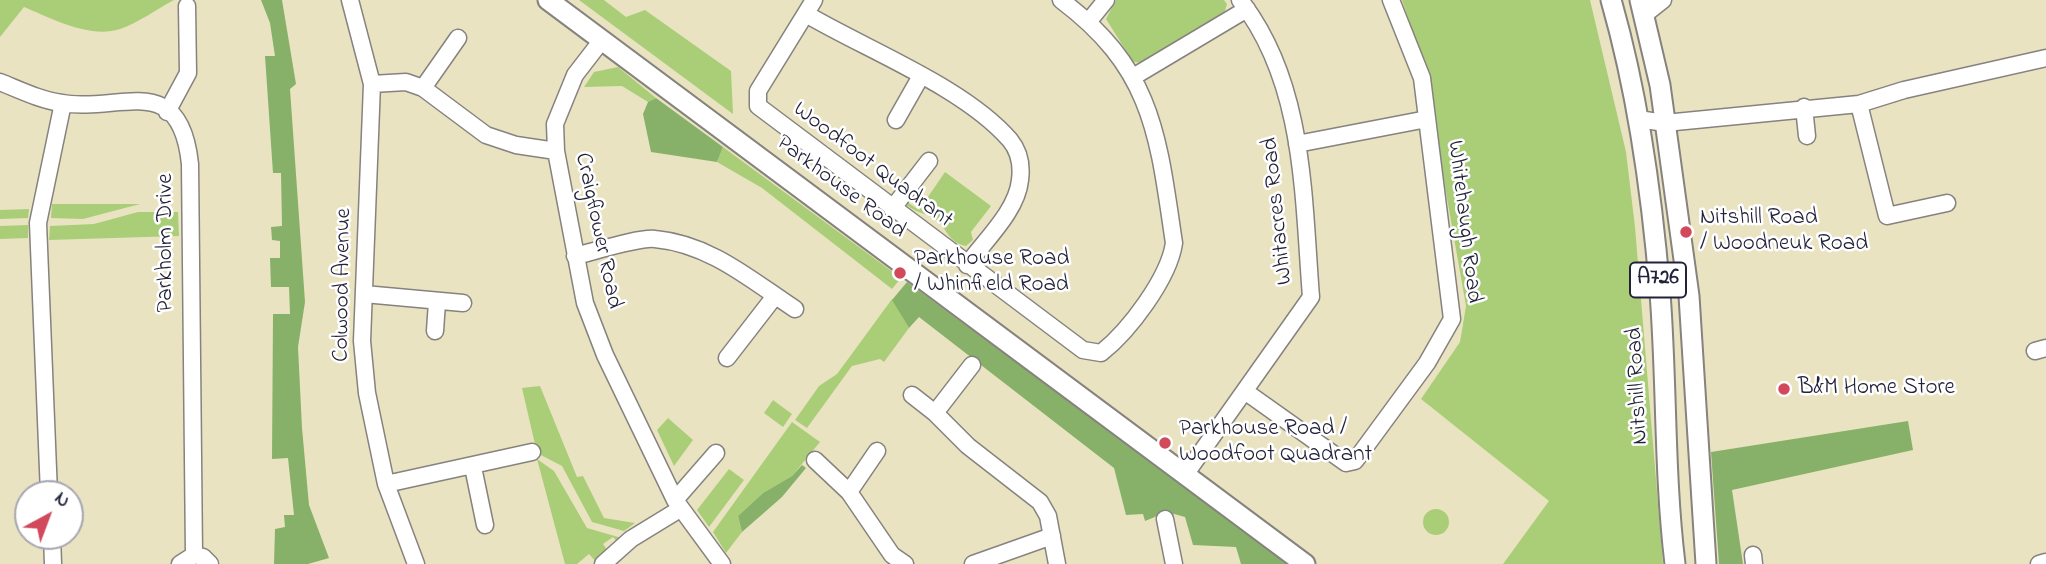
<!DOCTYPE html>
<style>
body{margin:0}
#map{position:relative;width:2046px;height:564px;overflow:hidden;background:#eae3c1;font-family:"Indie Flower",sans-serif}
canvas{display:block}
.north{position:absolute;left:14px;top:480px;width:70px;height:70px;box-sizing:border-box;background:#fff;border:2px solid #a7a7b1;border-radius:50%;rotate:41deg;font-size:19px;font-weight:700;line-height:28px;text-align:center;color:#22223b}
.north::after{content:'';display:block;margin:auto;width:24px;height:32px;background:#d1495b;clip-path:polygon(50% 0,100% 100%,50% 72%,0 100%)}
</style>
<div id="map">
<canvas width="2046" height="564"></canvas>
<div class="north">N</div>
</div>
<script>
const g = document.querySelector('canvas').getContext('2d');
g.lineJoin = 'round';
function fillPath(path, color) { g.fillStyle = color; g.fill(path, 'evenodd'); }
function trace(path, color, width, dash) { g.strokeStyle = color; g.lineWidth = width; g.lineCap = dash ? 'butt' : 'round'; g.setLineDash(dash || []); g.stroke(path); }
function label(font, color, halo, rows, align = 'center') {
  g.font = font + ' "Indie Flower",sans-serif'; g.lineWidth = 5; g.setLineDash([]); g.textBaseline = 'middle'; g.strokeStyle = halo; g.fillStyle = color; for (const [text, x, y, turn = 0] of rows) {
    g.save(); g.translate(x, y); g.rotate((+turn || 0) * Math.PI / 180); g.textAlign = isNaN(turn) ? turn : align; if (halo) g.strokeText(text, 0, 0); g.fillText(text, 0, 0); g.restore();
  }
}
fillPath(new Path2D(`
 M0 0H174C157 9 138 23 120 29 89 39 51 18 24 7L0 37Z
 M579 0H604L626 17 645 10 731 71 733 114Z
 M1116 0H1224L1227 4 1224 14 1146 63 1133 62 1106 19Z
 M1402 0H1590L1626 152 1635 227 1663 564H1503L1549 501 1421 399 1460 342 1466 306 1423 62Z
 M618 67 656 98 648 102 622 86 584 87 594 72Z
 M723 147 901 278 892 289 762 188 717 162Z
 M945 172 991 206 971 232 973 240 966 246C950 243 948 232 939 222 931 214 917 214 905 204L907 202 919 210Z
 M52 204H140L83 219 51 218Z
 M29 209 28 218 0 219V210Z
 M138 212H178L179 236 49 240 50 226 94 224Z
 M28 225V238L0 239V226Z
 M892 299 909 328 884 362 880 359 852 366 807 428 795 420 819 386 837 374 851 355Z
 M540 386 577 477 583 476 604 518 635 523 624 531 592 522 562 466 537 453 522 388Z
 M773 400 792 414 783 427 764 413Z
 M668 418 693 440 674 466 657 430Z
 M792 422 820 442 792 476 763 493 738 516 742 532 726 553 713 532Z
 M537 459 554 471 587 528 625 539 620 545 613 537 603 544 610 554 597 563 589 554 577 564H565Z
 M729 469 744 480 709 527 697 510Z
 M1423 522a13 13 0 1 1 26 0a13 13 0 1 1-26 0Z`), '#aace78');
fillPath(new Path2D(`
 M261 0H282L296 84 290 89 305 302 298 347 302 428 309 505 329 558 308 564H274L275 529 285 527 284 515H294L288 458 272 459 273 314H290L289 287H271L270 258H280V241L272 240 271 227 282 226 281 173H273L265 56H275L270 23Z
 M656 98 723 147 717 162 651 152 643 114 648 102Z
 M907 282 1290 564H1241L1236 547 1193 545 1185 517 1167 512 1145 521 1143 514 1126 515 1114 468 919 317 909 328 892 300Z
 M1908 421 1913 450 1732 490 1743 564H1719L1711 452Z
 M802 465 806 468 782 497 742 532 738 516 763 493 792 476Z`), '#87b168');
const minor = new Path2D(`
 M350 0 372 84 362 341 367 393 386 484 416 564
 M814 0 758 91V106L1083 350 1101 353C1129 331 1169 278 1174 243 1158 136 1154 70 1061 0
 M806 14C867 50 964 87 1010 140 1019 151 1022 165 1020 180 1017 211 985 240 967 265
 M1644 15 1663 0
 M1089 21 1106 0
 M602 40 575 75 555 124 556 151 585 303 605 355 675 500 722 564
 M1133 77 1247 9
 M0 82C20 90 40 100 62 103 120 113 180 69 190 164L194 555
 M372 84 406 82 423 88 486 135 516 145 556 151
 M423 88 458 38
 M1859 104 1887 216 1947 203
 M1804 107 1807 136
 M167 112 188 73 187 6
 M1638 119 1665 123 1859 104 1904 90 2046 58
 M896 120 921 76
 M1297 144 1427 119
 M892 209 929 161
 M575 256C593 252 639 237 655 239 710 244 751 280 795 309
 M364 294 463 303
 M435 331 437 302
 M2035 351 2046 348
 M727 358 775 296
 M1246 392 1346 463 1355 461 1427 363 1452 319 1422 78 1391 0
 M912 395 935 413 968 446 1040 502 1048 516 1057 564
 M935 413 972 365
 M815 460 849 492 892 555 905 564
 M473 467 485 525
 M1185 475 1311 297C1303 196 1305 83 1240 0
 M386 484 532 452
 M849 492 877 451
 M49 494 38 223 63 103
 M675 500 716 453
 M1165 519 1174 564
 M52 536 53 564
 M1753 555 1754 564
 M180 564 194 555 203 557 210 564
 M603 564 631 539 680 509
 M973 564 1052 536
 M2039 564 2046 562`);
const major = new Path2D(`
 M548 0 1305 564
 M1611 0C1638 94 1652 195 1660 293 1667 383 1664 474 1675 564
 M1640 0 1660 85 1689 296 1706 564`);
trace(minor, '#86827e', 19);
trace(major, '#86827e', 23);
trace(minor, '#fff', 16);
trace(major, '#fff', 19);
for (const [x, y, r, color] of [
 [1686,232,7,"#d1495b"],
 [900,273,7,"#d1495b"],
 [1784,389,7,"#d1495b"],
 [1165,443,7,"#d1495b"]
]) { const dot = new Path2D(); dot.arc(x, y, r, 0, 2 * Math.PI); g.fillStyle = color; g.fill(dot); trace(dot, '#fff', 2.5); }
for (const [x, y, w] of [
 [1658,280,56]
]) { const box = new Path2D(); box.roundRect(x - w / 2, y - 17.5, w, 35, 5); g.fillStyle = '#fff'; g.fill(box); trace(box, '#22223b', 2); }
label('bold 21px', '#22223b', null, [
 ["A726",1658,280]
]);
label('23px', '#22223b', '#fff', [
 ["Woodfoot Quadrant",872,166,37],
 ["Parkhouse Road",840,188,37],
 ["Whitacres Road",1279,211,-96],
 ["Whitehaugh Road",1463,222,83],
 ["Craigflower Road",597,231,78],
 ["Parkholm Drive",167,243,-90],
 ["Colwood Avenue",344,285,-89],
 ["Nitshill Road",1639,386,-93]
]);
label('23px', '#22223b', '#fff', [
 ["Nitshill Road",1700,219],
 ["/ Woodneuk Road",1700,245],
 ["Parkhouse Road",914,260],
 ["/ Whinfield Road",914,286],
 ["B&M Home Store",1798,389],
 ["Parkhouse Road /",1179,430],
 ["Woodfoot Quadrant",1179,456]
], 'left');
</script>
